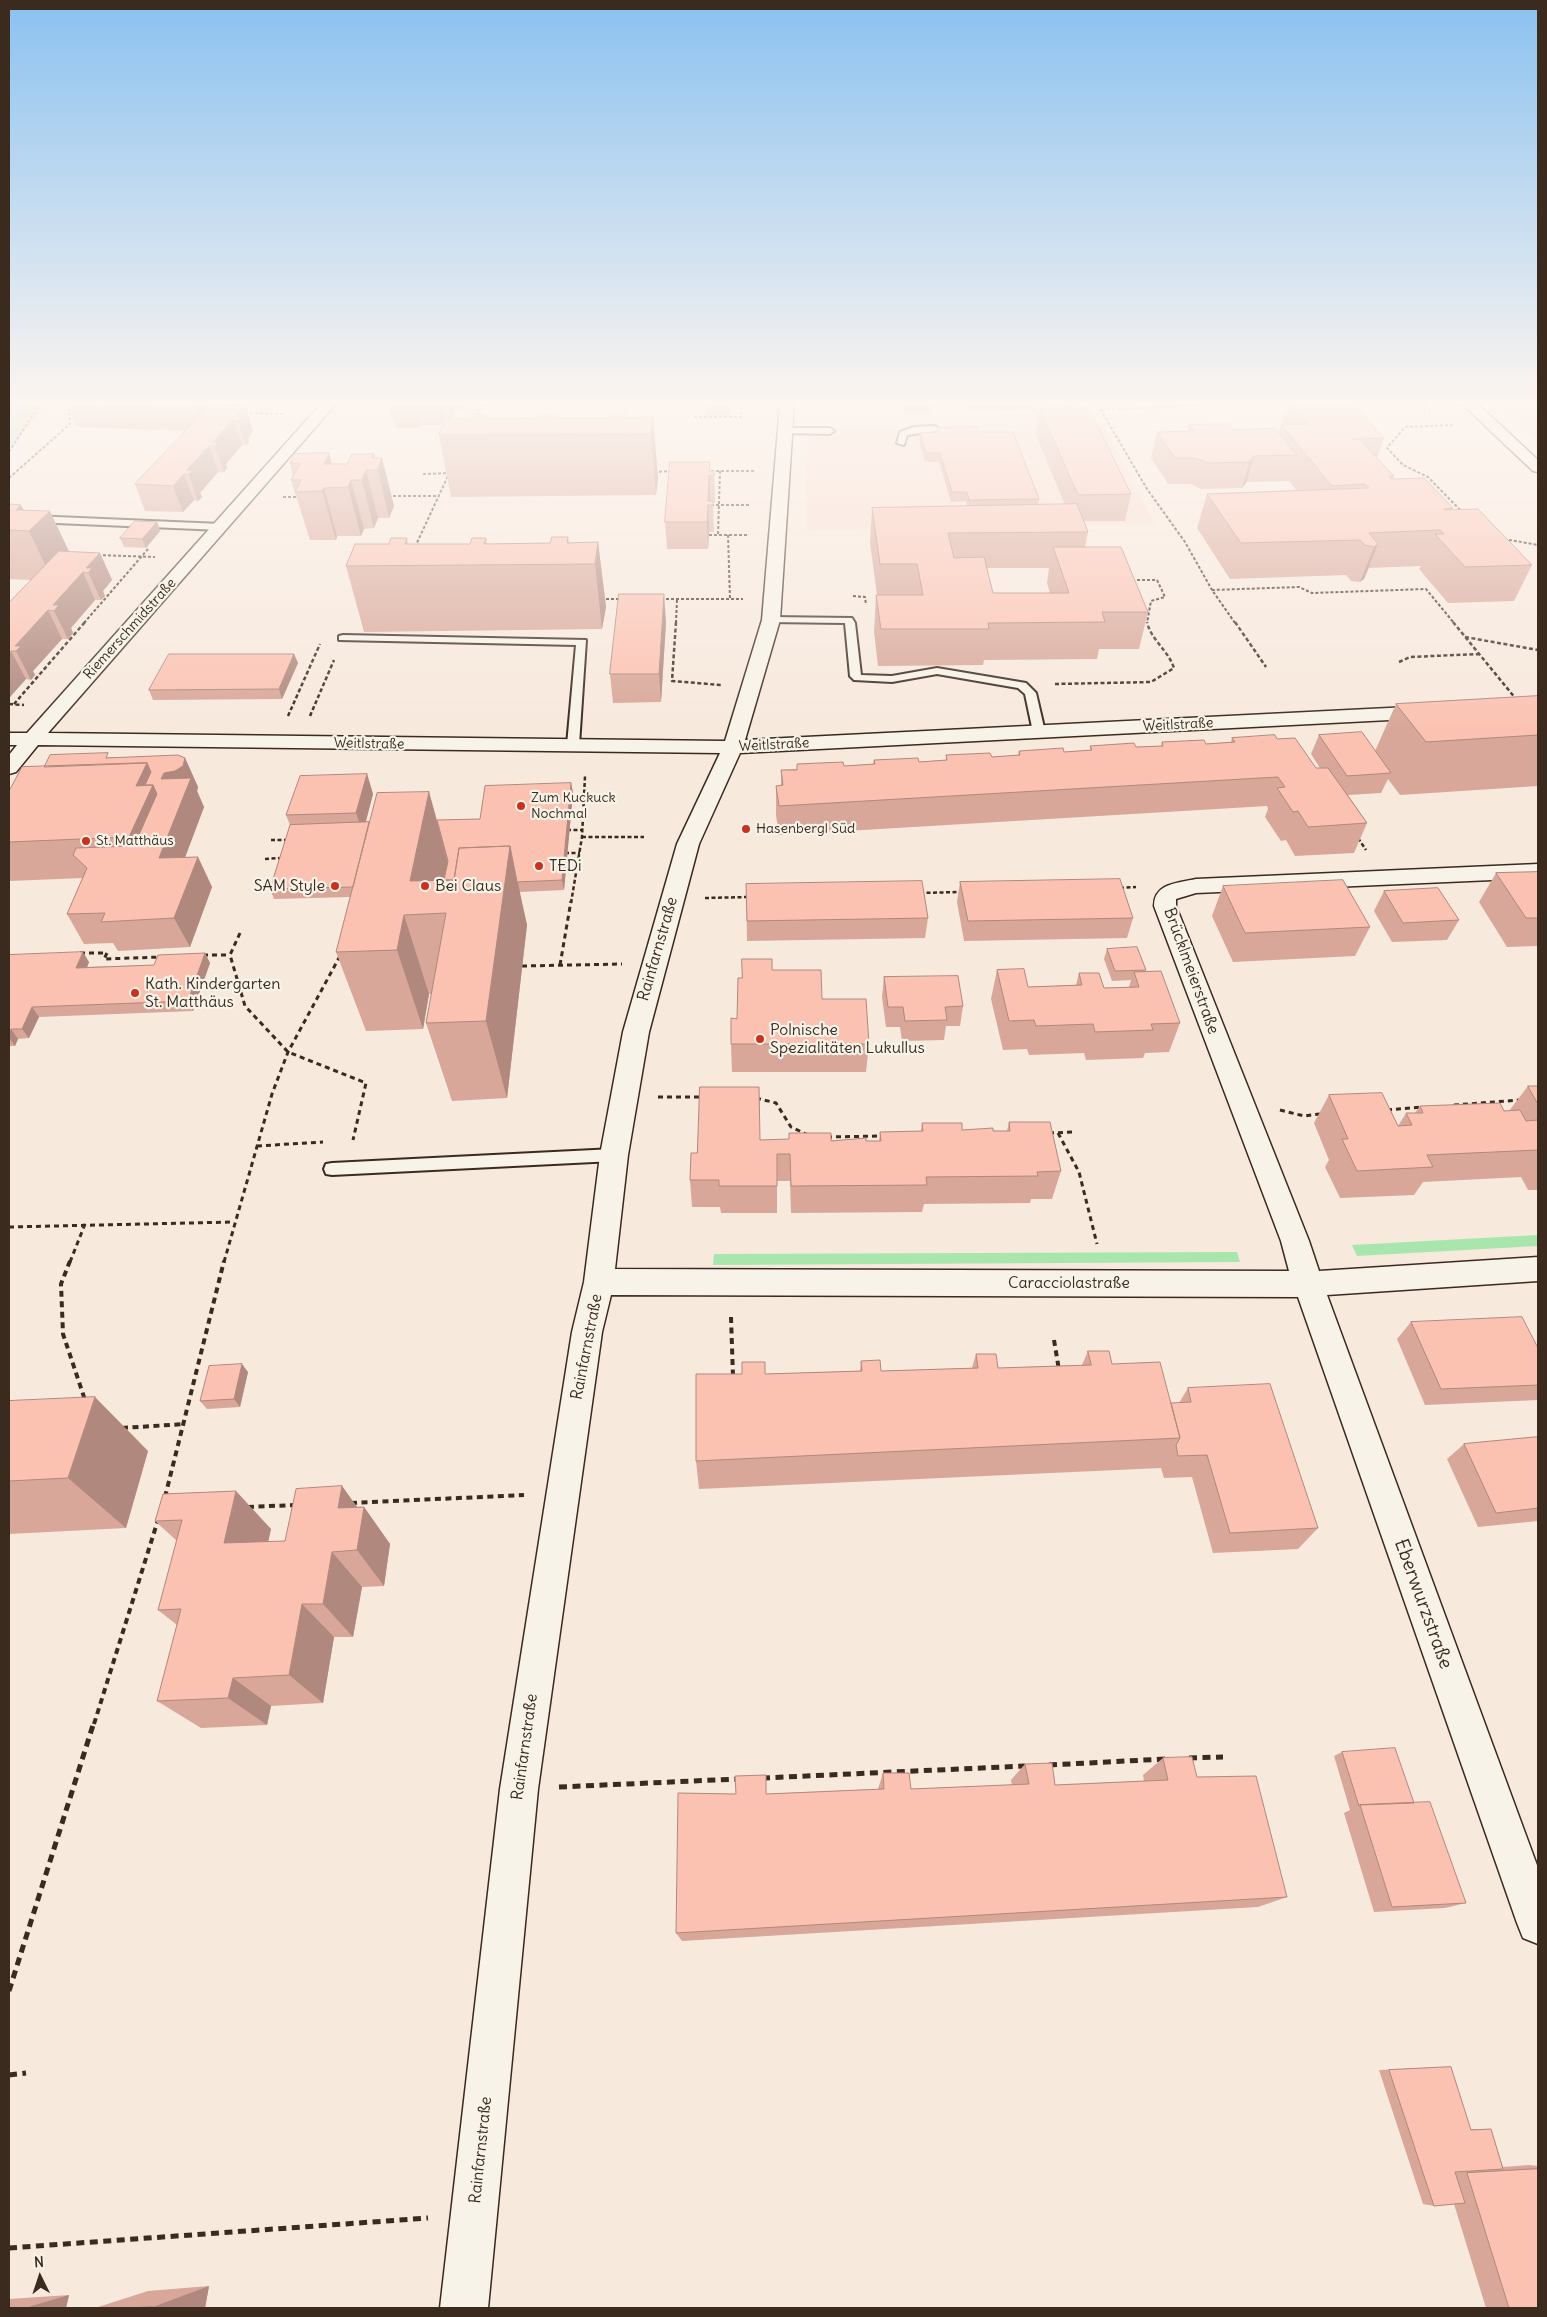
<!DOCTYPE html>
<meta charset="utf-8">
<style>
body{margin:0}
#map{position:relative;width:1547px;height:2317px;overflow:hidden;background:#f8e9dd;font-family:Delius,sans-serif}
canvas{display:block}
.frame{position:absolute;inset:0;border:10px solid #3b2a1e;pointer-events:none}
.north{position:absolute;left:15px;top:2252px;width:50px;height:50px;-webkit-text-stroke:4px #f7f3e8;paint-order:stroke;rotate:356deg;font-size:14px;font-weight:700;line-height:20px;text-align:center;color:#3b2a1e}
.north::after{content:'';display:block;margin:auto;width:18px;height:22px;background:#3b2a1e;clip-path:polygon(50% 0,100% 100%,50% 72%,0 100%)}
</style>
<div id="map">
<canvas width="1547" height="2317"></canvas>
<div class="frame"></div>
<div class="north">N</div>
</div>
<script>
const g = document.querySelector('canvas').getContext('2d');
g.lineJoin = 'round';
function fillPath(path, color) { g.fillStyle = color; g.fill(path, 'evenodd'); }
function trace(path, color, width, dash) { g.strokeStyle = color; g.lineWidth = width; g.lineCap = dash ? 'butt' : 'round'; g.setLineDash(dash || []); g.stroke(path); }
function label(font, color, halo, rows, align = 'center') {
  g.font = font + ' Delius,sans-serif'; g.lineWidth = 4.5; g.setLineDash([]); g.textBaseline = 'middle'; g.strokeStyle = halo; g.fillStyle = color; for (const [text, x, y, turn = 0] of rows) {
    g.save(); g.translate(x, y); g.rotate((+turn || 0) * Math.PI / 180); g.textAlign = isNaN(turn) ? turn : align; if (halo) g.strokeText(text, 0, 0); g.fillText(text, 0, 0); g.restore();
  }
}
fillPath(new Path2D(`
 M1501 405H1538V442Z
 M1103 423 1155 524 807 530V428Z`), '#f9ddd0');
fillPath(new Path2D(`
 M9 405H47L9 448Z
 M1538 1235V1246L1357 1256 1352 1245Z
 M1237 1252 1240 1262 713 1265 714 1254Z`), '#a8e6ad');
const lane = new Path2D(`
 M934 426 937 427V431L907 435 904 445 897 443 900 432 914 427Z
 M785 428H830L834 431 830 434 782 433V429Z
 M9 515 221 524 226 527 221 530 9 521Z
 M771 617 852 618 855 623 861 675 892 676 937 668 1026 683 1036 693 1045 732 1039 736 1033 732 1025 694 1018 688 937 674 892 682 854 680 850 676 845 623 767 622V618Z
 M343 635 586 640 579 745 573 749 567 745 576 645 339 640V636Z
 M614 1149 620 1150 622 1155 620 1160 614 1161 332 1175 326 1174 324 1169 326 1164 332 1163Z`);
const street = new Path2D(`
 M320 405H335L48 733 725 741 762 620 780 405H794L780 620 745 740 1429 706 1436 708 1439 712 1436 716 1429 718 740 753 699 844 649 1032 628 1155 615 1269 1289 1271 1281 1241 1154 906C1154 883 1178 883 1196 879L1538 864V878L1196 893 1176 899V906L1309 1241 1319 1271 1538 1257V1281L1327 1295 1538 1868V1944L1523 1938 1517 1923 1298 1297 611 1295 602 1332 538 1789 488 2308H440L500 1789 572 1332 584 1282 600 1155 623 1032 677 844 720 753 38 745 16 772 9 774V755L17 745H9V733H27Z
 M1463 405H1479L1538 460V472L1533 471Z`);
trace(lane, '#3b2a1e', 4);
trace(street, '#3b2a1e', 3);
trace(new Path2D(`
 M1098 405 1147 489 1185 542 1212 590
 M1425 405 1431 412
 M1102 410 1203 405
 M245 413 284 414
 M477 416 482 405
 M694 417H742L741 405
 M1453 425 1405 427 1387 448 1403 465 1428 477 1463 513
 M9 452 39 405
 M706 471H755
 M720 471 718 535H749
 M654 472 672 471
 M423 474 450 473
 M9 478 70 424 68 407 70 405
 M388 496H439
 M283 497H299
 M711 505H750
 M709 535H718
 M728 535 730 599
 M1504 539 1538 545
 M415 547 448 476
 M98 555 155 557
 M1132 580H1157L1165 597 1151 601 1147 623
 M853 596 865 597 866 605
 M601 599H623
 M661 599H743
 M84 623 148 549
 M676 623 677 599
 M1235 623 1212 590 1299 587 1312 593 1426 589 1454 623`), '#3b2a1e', 2, [3, 2]);
trace(new Path2D(`
 M676 622 672 681 721 685
 M1235 622 1266 667
 M1453 622 1516 699
 M1465 637 1538 650
 M1399 662 1410 657 1479 654
 M1055 684 1151 682 1174 668C1168 650 1151 640 1147 622
 M9 704 24 705
 M14 704 85 622
 M288 716 320 644
 M310 716 334 660
 M567 830H583
 M582 837H644
 M1358 838 1366 850
 M271 840H288
 M565 853H580
 M265 859 281 858
 M1120 888 1136 887
 M920 893 961 892
 M705 898 749 897
 M571 903 582 837 585 776`), '#3b2a1e', 2.5, [4, 2.5]);
trace(new Path2D(`
 M240 933 230 955 245 1006 288 1052 366 1083 353 1140
 M80 953H107L104 959 161 957
 M203 955H230
 M560 965 571 901
 M522 966 622 964
 M658 1097H702
 M756 1098 776 1103 791 1127 806 1134
 M1454 1105 1520 1100
 M1280 1110 1304 1116 1320 1114
 M1387 1110 1423 1107
 M1049 1133 1075 1132
 M1058 1133 1079 1172 1097 1244
 M827 1137 883 1136
 M257 1146 323 1142
 M9 1227 234 1222
 M70 1262 85 1224
 M224 1262 272 1094 288 1052 340 956`), '#3b2a1e', 3, [5, 4]);
trace(new Path2D(`
 M70 1261 61 1284 63 1334 85 1400
 M731 1317 733 1376
 M1054 1340 1059 1370
 M122 1428 185 1424
 M165 1497 224 1261
 M351 1503 524 1495
 M248 1507 295 1505
 M94 1724 158 1520`), '#3b2a1e', 4, [6, 4.5]);
trace(new Path2D(`
 M1189 1758 1223 1757
 M1049 1765 1165 1759
 M762 1778 1025 1766
 M559 1787 738 1779
 M9 1991 94 1722
 M9 2075 26 2073
 M9 2248 428 2218`), '#3b2a1e', 5, [8, 5.5]);
fillPath(lane, '#f7f3e8');
fillPath(street, '#f7f3e8');
fillPath(new Path2D(`
 M67 405 245 406 253 431 248 438 249 442 246 445H242L226 464 227 468 224 472H218L200 493 202 497 198 501 194 500 183 512 145 511 135 484 186 431 76 427Z
 M389 405H466L465 411H455L452 419H471L486 414V419L541 418 554 414 555 418H610L625 413V417H653L658 478 656 495 451 497 439 435 444 419H443L441 425H420L419 428H396L394 419H392Z
 M706 405H730V416H706Z
 M904 405H934L933 412 906 413Z
 M967 405H1037L1036 410 969 411Z
 M1042 405H1074L1131 494 1125 521H1084L1088 532 1085 547 1148 612 1139 649H1099L1097 659 984 660 983 665 878 666 874 632 876 595H877L870 543 872 508 967 506 966 501 951 502 939 462H925L919 441 920 433 937 432V428L978 432 1039 499 1038 505H1065L1036 435 1040 409H1042ZM987 568H1049L1047 583 1050 593H993Z
 M1287 405H1353L1384 438 1377 458 1394 476 1393 479 1453 508 1452 510 1532 565 1514 601 1448 603 1419 569 1421 566 1369 568 1364 579 1360 582 1351 581 1346 575 1230 579 1197 528 1207 494 1296 490 1289 481 1247 482 1242 488 1201 489 1190 484H1168L1151 458 1157 432 1188 431 1189 425 1279 433Z
 M374 454 375 458H382L394 506 389 518H378L374 528 364 529 361 536H337L336 540H310L291 480 293 475 290 463 347 464Z
 M710 471H714L715 498V502H713L714 532H709L708 549H667L665 522Z
 M9 504 21 505 24 510 69 552 100 553 112 580 103 591 105 596 101 600H95L71 628 73 633 68 639H62L33 671 35 675 31 680 26 679 10 697H9V603L31 580 9 579Z
 M157 522 160 531 146 548 124 547 120 538Z
 M568 537 569 543 598 542 606 607 602 629 364 632 346 566 389 544 407 538 408 544H470L486 538 487 544 550 543Z
 M666 622 661 702 613 703 610 674Z
 M294 654 298 663 282 699 153 700 149 690Z
 M1538 696V786L1400 795 1388 779 1381 793 1348 795 1367 823 1354 853 1295 856 1286 840 1281 841 1265 817 1268 809 1267 806 779 835 776 815V786L781 785V770L873 764 874 760 919 762 946 760V755L992 757 1018 755 1019 751 1064 752 1090 750V746L1136 747 1161 746 1162 742 1206 744 1231 742 1232 738 1277 739 1316 768H1320L1311 754 1319 735 1375 751 1396 704Z
 M110 757 185 758 198 787 197 791 204 807 185 857H198L212 887 190 947 118 951 113 943 84 944 67 914 83 878 9 881V791L44 767Z
 M367 774 373 794 365 822H369L429 792 437 820 480 819 571 783 573 793 564 890 519 892 527 925 507 1098 452 1101 426 1023 432 994H429L423 1029 366 1031 336 952 350 897 274 899 270 889 290 825 286 815Z
 M1538 872V946L1507 947 1479 902 1496 873Z
 M960 882 1133 918 1127 938 964 941 957 902Z
 M746 884 928 918 925 938 747 941Z
 M1223 886 1370 927 1355 956 1233 962 1212 916Z
 M1384 891 1459 920 1447 940 1392 942 1374 911Z
 M1107 949 1146 970 1145 971 1180 1023 1169 1052 1145 1053 1143 1058 1086 1060 1084 1053 1029 1055 1027 1049 1003 1050 991 999 997 970 1028 987 1076 985 1079 973 1104 988 1129 987 1131 980 1112 981 1104 959Z
 M205 953 210 963 193 1011 39 1017 29 1038 18 1039 15 1046H9V955L89 962 87 967 154 965Z
 M772 970 822 999 869 1044 866 1072H732L731 1044 737 1019 742 978Z
 M884 977 963 1006 960 1026H946L944 1040 902 1041 900 1027H886L882 997Z
 M1528 1086H1538V1190H1528L1521 1177 1423 1182 1414 1195 1340 1198 1325 1167 1329 1160 1314 1123 1329 1095 1398 1126 1406 1113H1415L1420 1106 1509 1111Z
 M1009 1122 1061 1171 1052 1199H1031L1030 1203 924 1204 922 1212 791 1213 790 1181H777V1213H721L720 1207H692L690 1180 697 1153 760 1140 879 1141 880 1132 921 1131 922 1123 962 1130 1007 1131Z
 M1411 1322 1538 1348V1400L1425 1405 1397 1339Z
 M1088 1351 1112 1364 1171 1403H1179L1188 1388 1318 1528 1298 1549 1213 1553 1192 1477 1164 1478 1161 1468 699 1489 696 1461 765 1374 860 1371 861 1361 881 1371 972 1368 976 1354 998 1368 1082 1365Z
 M248 1372 240 1407 207 1409 200 1401Z
 M9 1401 148 1451 126 1528 9 1534Z
 M1538 1437V1521L1478 1527 1447 1459 1464 1444Z
 M342 1486 357 1507H364L390 1544 384 1586 362 1587 353 1637H334L323 1703 271 1706 267 1725 201 1728 157 1701 177 1625 158 1610 177 1541 155 1521 163 1494 271 1529 268 1542 285 1541Z
 M1342 1752 1414 1803 1466 1903 1445 1908 1374 1912 1344 1813 1350 1810 1334 1756Z
 M1163 1758 1197 1777 1287 1897 1258 1907 682 1941 676 1933 736 1794H766L878 1789 883 1773 911 1789 1012 1785 1011 1780 1025 1764 1055 1785 1144 1781 1143 1775Z
 M1451 2067 1470 2129H1491L1503 2167 1529 2165 1538 2166V2308H1486L1454 2204 1434 2206 1423 2204 1379 2070Z
 M209 2286 205 2308H95L148 2291Z
 M69 2295 66 2308H9V2299Z`), '#d8a799');
fillPath(new Path2D(`
 M195 405H214L204 431Z
 M414 405H416L420 425 419 428Z
 M437 405H440L443 419 441 425Z
 M449 405H454L455 411 452 419Z
 M464 405H466L465 411Z
 M245 406 253 431 248 438 249 442 246 445 238 420 235 416Z
 M653 417 658 478 656 495 651 434Z
 M233 420 242 445 226 464 227 468 224 472 213 442Z
 M209 446 218 472 200 493 202 497 198 501 187 470Z
 M329 453 338 488 324 464Z
 M374 454 378 469 382 458 394 506 389 518 378 470 372 458Z
 M1254 456 1247 482 1242 488 1249 462Z
 M366 470 378 518 374 528 362 480Z
 M184 474 194 500 183 512 173 486Z
 M709 475 710 502 708 501Z
 M351 480 364 529 361 536 348 487Z
 M324 488 337 536 336 540 322 491Z
 M21 505 32 528 50 511 73 560 53 581 29 531 16 510Z
 M708 505 709 532 708 549 707 522Z
 M157 522 160 531 146 548 142 539Z
 M598 542 606 607 602 629 595 564Z
 M1378 544 1364 579 1360 582 1374 547Z
 M100 553 112 580 103 591 105 596 101 600 86 568Z
 M83 572 95 600 71 628 73 633 68 639 54 611 53 605Z
 M664 594 666 622 661 702 659 674Z
 M48 610 62 639 33 671 35 675 31 680 16 651 15 646Z
 M11 651 26 679 10 697 9 695V653Z
 M294 654 298 663 282 699 279 689Z
 M185 758 198 787 197 791 204 807 174 887 159 858 161 779 164 773Z
 M147 763 165 801 149 875 129 837 136 786Z
 M367 774 373 794 363 833 356 813Z
 M571 783 573 793 564 890 562 880Z
 M429 792 450 871 446 894 410 881Z
 M510 846 527 925 507 1098 486 1021Z
 M198 857 212 887 190 947 174 918Z
 M404 915 429 994 423 1029 397 950Z
 M83 952 89 962 83 978 76 968Z
 M205 953 210 963 193 1011 188 1001Z
 M32 1007 39 1017 29 1038 22 1029Z
 M11 1029 18 1039 15 1046 9 1038V1034Z
 M242 1364 248 1372 240 1407 234 1399Z
 M95 1397 148 1451 126 1528 68 1478Z
 M342 1486 362 1514 364 1507 390 1544 384 1586 357 1550 338 1508Z
 M236 1491 271 1529 260 1579 224 1543Z
 M332 1552 362 1587 353 1637 323 1604Z
 M302 1604 334 1637 323 1703 289 1675Z
 M233 1678 271 1706 267 1725 228 1698Z
 M209 2286 205 2308H153V2307Z
 M69 2295 66 2308H25Z`), '#b0887d');
const building = new Path2D(`
 M210 405 245 406 235 416 241 417 238 420H233L213 442H218L215 446H209L187 470 192 471 189 474H184L173 486 135 484Z
 M1043 405H1074L1075 409H1045Z
 M1292 405H1353L1384 438 1353 439 1360 440 1394 476H1389L1391 479 1424 478 1453 508 1444 509 1446 510 1478 509 1532 565 1465 567 1435 534H1444L1440 530 1369 533 1378 544 1374 547 1365 545 1360 540 1241 543 1207 494 1369 488 1365 484 1332 486 1281 425 1308 424Z
 M1089 408 1131 494 1078 495 1040 409Z
 M625 413 624 418 653 417 651 434 439 435 444 419H471L472 414H486L484 419 541 418 542 414H554L553 418H610V414Z
 M1229 424 1234 430 1275 428 1297 455 1254 456 1249 462 1208 463 1196 458H1175L1157 432 1194 431 1189 425Z
 M976 427 978 432H1013L1039 499 969 500 967 492H952L940 453H926L920 433 938 432 937 428Z
 M329 453 324 464H347L352 454H374L372 458H382L378 470H366L362 480H351L348 487 324 488 322 491 295 492 301 480H291L300 463H290L295 454Z
 M670 462H710L709 471H714V476L709 475 708 501H713V505H708L707 522H665Z
 M9 504 21 505 16 510 50 511 29 531 9 530Z
 M1077 504 1088 532 948 533 954 558 984 557 993 593H1069L1053 547H1121L1148 612H1102L1105 622 988 623 989 629H881L876 595H923L917 564H880L872 508Z
 M135 521 157 522 142 539 120 538Z
 M552 537H568L567 543 598 542 595 564 346 566 355 544H389L391 538H407L405 544H470L472 538H486L484 544 550 543Z
 M59 551 100 553 86 568H92L88 573 83 572 53 605H59L54 611 48 610 15 646H21L16 651H11L9 653V603Z
 M619 594H664L659 674H610Z
 M169 654H294L279 689 149 690Z
 M1538 696V735L1426 742 1396 704Z
 M1362 732 1391 773 1347 776 1319 735Z
 M1275 735 1277 739 1295 738 1316 768H1328L1367 823 1308 827 1298 811 1293 812 1277 788 1285 787 1278 777 779 806 776 786 783 785 781 770H797V764L843 762 844 766 875 764 874 760 918 758 919 762 947 760 946 755 990 753 992 757 1020 755 1019 751 1063 748 1064 752 1092 750 1090 746 1134 743 1136 747 1163 746 1162 742 1204 740 1206 744 1235 742 1232 738Z
 M108 753 106 758 178 755 185 758 183 766 175 771 164 773 161 779 191 778 159 858 198 857 174 918 101 922 105 913 67 914 87 868 73 855 76 848 134 846 157 794 153 785H145L151 772 147 763 44 767 50 755Z
 M147 763 136 786 153 785 129 837 9 842V791L22 767Z
 M367 774 356 813 286 815 300 776Z
 M571 783 562 880 517 882 510 846 459 848 454 880H444L448 861 437 820 480 819 485 786Z
 M429 792 410 881 454 880 459 848 510 846 486 1021 426 1023 446 913 404 915 397 950 336 952 377 793Z
 M369 822 353 887 270 889 290 825Z
 M1538 872V918H1526L1496 873Z
 M1120 879 1133 918 968 921 960 882Z
 M1343 880 1370 927 1245 933 1223 886Z
 M922 881 928 918 747 921 746 884Z
 M1438 888 1459 920 1403 923 1384 891Z
 M1137 947 1146 970 1115 971 1107 949Z
 M83 952 76 968 154 965 158 955 205 953 188 1001 32 1007 22 1029H11L9 1034V955Z
 M742 959H772V970H821L822 999H866L869 1044H731V1018L737 1019 738 978H742Z
 M1024 969 1028 987 1082 985 1079 973H1099L1104 988 1139 987 1134 972 1161 971 1180 1023 1151 1024 1153 1030 1095 1032 1093 1024 1036 1026 1034 1020 1009 1021 997 970Z
 M958 976 963 1006 945 1007 947 1020 905 1021 903 1007H888L884 977Z
 M1528 1086H1538V1104Z
 M700 1087H759L760 1140 789 1139V1133H831V1141L866 1138V1141H881L880 1132 923 1131 922 1123H962V1130L993 1128V1131H1010L1009 1122H1050L1061 1171 1037 1172 1038 1176 926 1177 927 1185 791 1186 790 1154H777V1186H719V1180H690L691 1153H697Z
 M1382 1093 1398 1126 1412 1125 1406 1113H1423L1420 1106 1500 1103 1504 1111 1520 1110 1526 1121 1538 1120V1150L1427 1155 1433 1167 1357 1171 1342 1139H1348L1329 1095Z
 M1522 1317 1538 1348V1385L1441 1389 1411 1322Z
 M1088 1351H1109L1112 1364 1160 1362 1180 1438 696 1461V1374H742V1362H765V1374L862 1371 861 1361 880 1360 881 1371 978 1368 976 1354H996L998 1368 1091 1365Z
 M242 1364 234 1399 200 1401 209 1366Z
 M1270 1384 1318 1528 1230 1533 1207 1455 1178 1456 1176 1445 1180 1438 1171 1403 1191 1402 1188 1388Z
 M95 1397 68 1478 9 1481V1401Z
 M1538 1437V1508L1496 1513 1464 1444Z
 M342 1486 338 1508 364 1507 357 1550 332 1552 323 1604H302L289 1675 233 1678 228 1698 157 1701 181 1609 158 1610 182 1520 155 1521 163 1494 236 1491 224 1543 285 1541 296 1489Z
 M1395 1748 1414 1803 1360 1805 1359 1806 1342 1752Z
 M1192 1757 1197 1777 1256 1776 1287 1897 676 1933 678 1793 736 1794 735 1776 766 1775V1794L884 1789 883 1773H909L911 1789 1029 1784 1025 1764 1052 1763 1055 1785 1168 1780 1163 1758Z
 M1430 1802 1466 1903 1392 1907 1360 1805Z
 M1451 2067 1471 2130 1491 2129 1503 2169 1455 2172 1465 2203 1434 2206 1389 2070Z
 M1538 2169V2308H1509L1467 2173Z
 M153 2307V2308H131Z`);
fillPath(building, '#fbc2b2');
trace(building, '#b0887d', 1);
const sky = g.createLinearGradient(0, 0, 0, 730);
sky.addColorStop(0, '#8ac1f0');
sky.addColorStop(0.55, '#fcf5f0');
sky.addColorStop(1, '#fcf5f000');
g.fillStyle = sky;
g.fillRect(0, 0, 1547, 730);
for (const [x, y, r, color] of [
 [521,806,5,"#c8321e"],
 [746,829,5,"#c8321e"],
 [86,841,5,"#c8321e"],
 [539,866,5,"#c8321e"],
 [335,886,5,"#c8321e"],
 [425,886,5,"#c8321e"],
 [135,993,5,"#c8321e"],
 [760,1039,5,"#c8321e"]
]) { const dot = new Path2D(); dot.arc(x, y, r, 0, 2 * Math.PI); g.fillStyle = color; g.fill(dot); trace(dot, '#f7f3e8', 2); }
label('14px', '#3b2a1e', '#f7f3e8', [
 ["Riemerschmidstraße",130,629,-48],
 ["Weitlstraße",1178,725,-3],
 ["Weitlstraße",369,744,1],
 ["Weitlstraße",774,745,-3]
]);
label('14px', '#3b2a1e', '#f7f3e8', [
 ["Zum Kuckuck",531,798],
 ["Nochmal",531,814],
 ["Hasenbergl Süd",756,829],
 ["St. Matthäus",96,841]
], 'left');
label('16px', '#3b2a1e', '#f7f3e8', [
 ["TEDi",549,866],
 ["SAM Style",325,886,"right"],
 ["Bei Claus",435,886],
 ["Kath. Kindergarten",145,984],
 ["St. Matthäus",145,1002],
 ["Polnische",770,1030],
 ["Spezialitäten Lukullus",770,1048]
], 'left');
label('16px', '#3b2a1e', '#f7f3e8', [
 ["Rainfarnstraße",658,949,-74],
 ["Brücklmeierstraße",1191,971,70],
 ["Caracciolastraße",1069,1283],
 ["Rainfarnstraße",587,1347,-79],
 ["Rainfarnstraße",525,1747,-82],
 ["Rainfarnstraße",481,2150,-84]
]);
label('19px', '#3b2a1e', '#f7f3e8', [
 ["Eberwurzstraße",1423,1604,70]
]);
</script>
